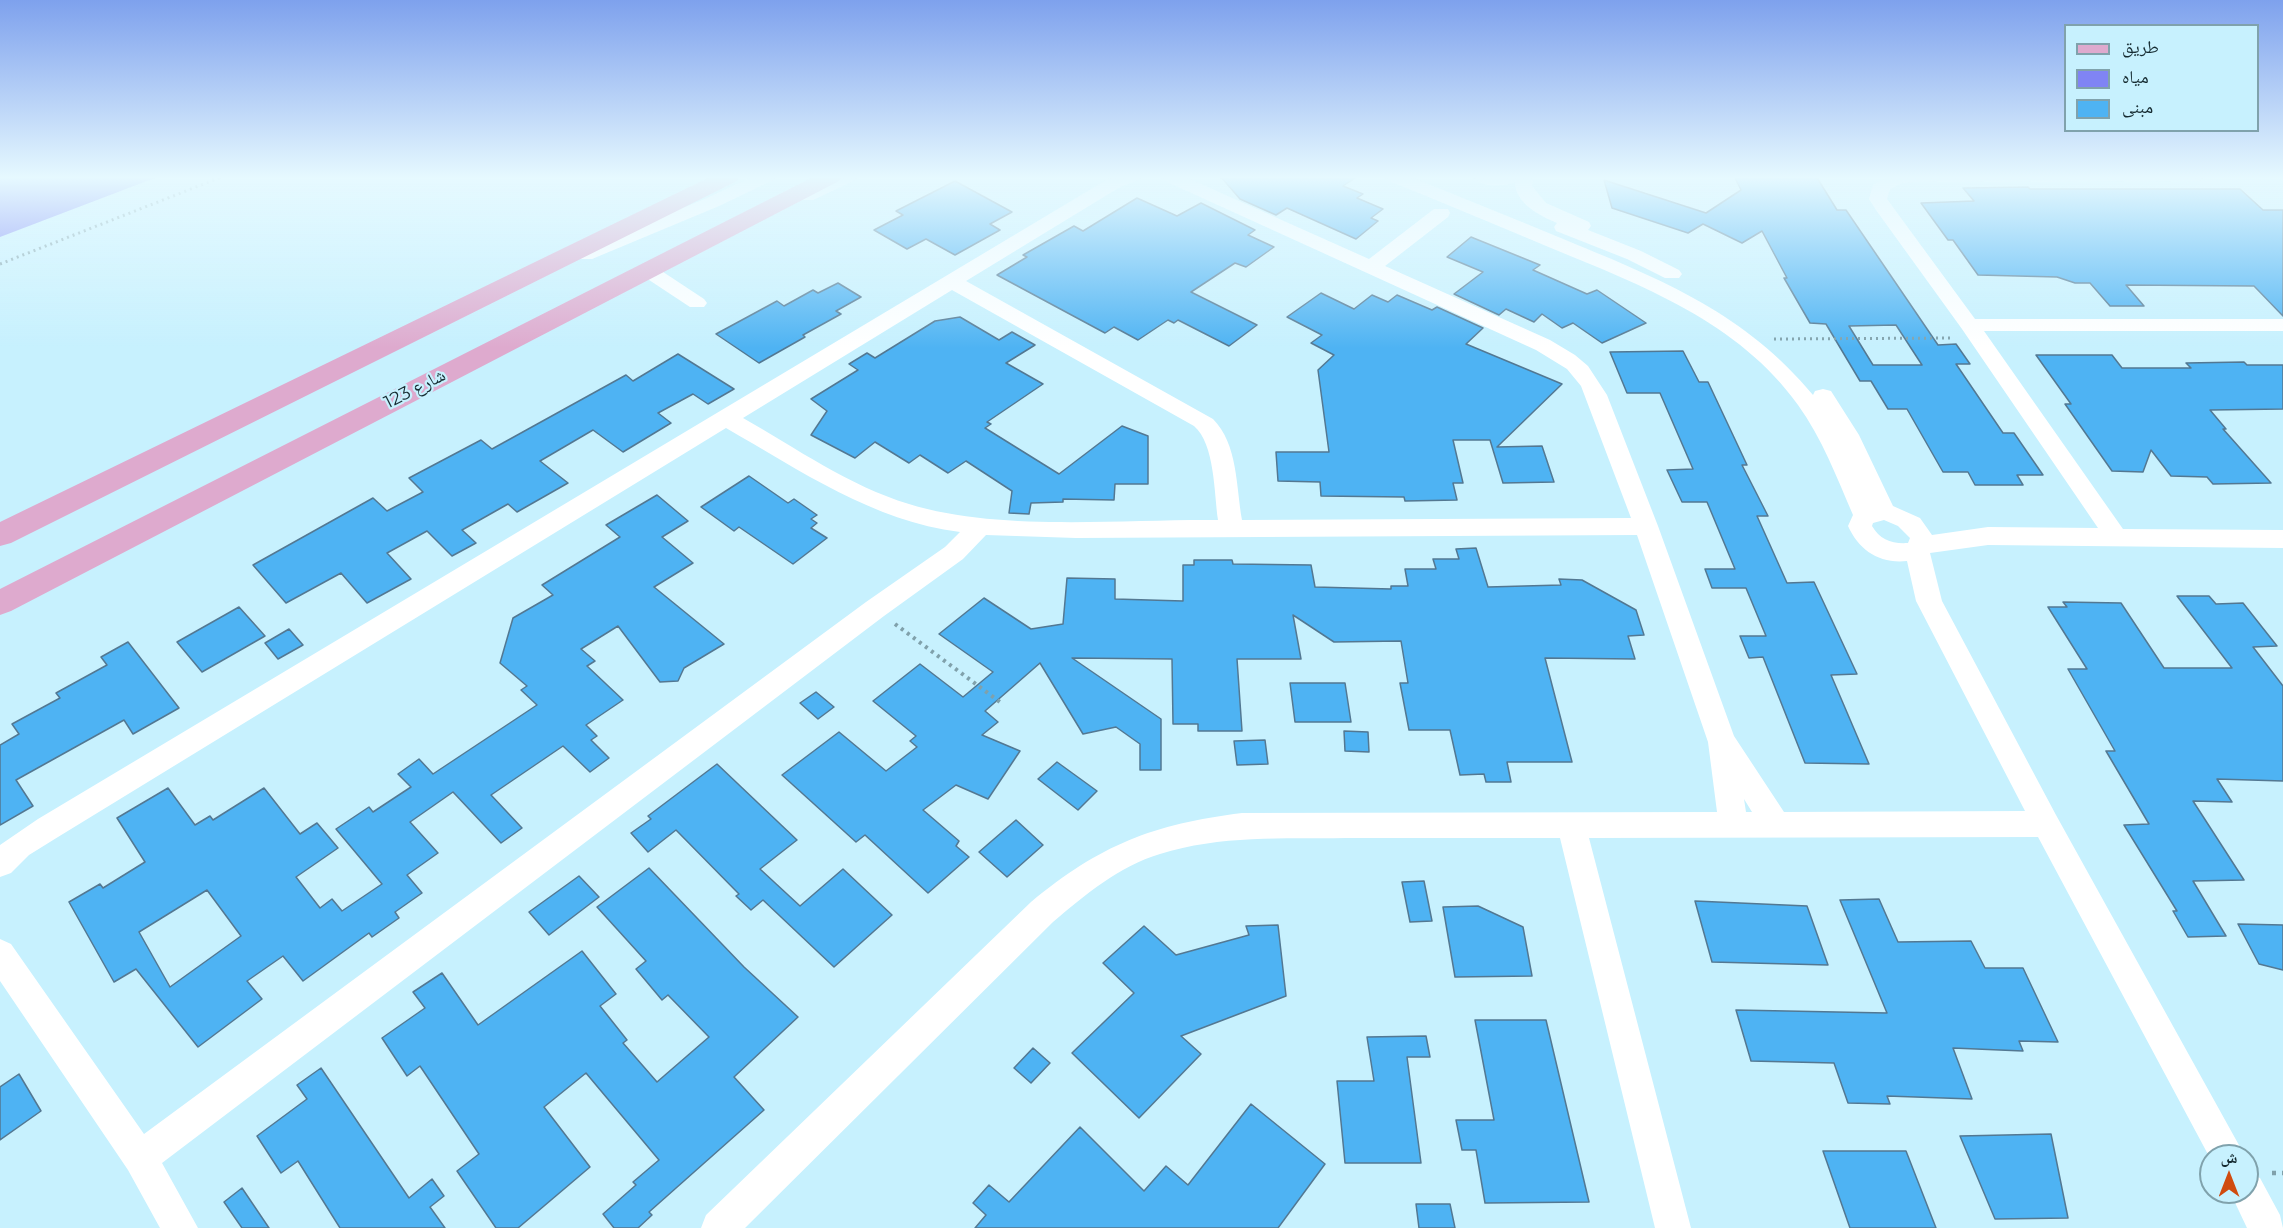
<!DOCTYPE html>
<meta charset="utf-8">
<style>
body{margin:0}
#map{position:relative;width:2283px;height:1228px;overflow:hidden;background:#c7f1fe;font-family:Montserrat,"Noto Naskh Arabic",sans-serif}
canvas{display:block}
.legend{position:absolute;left:2064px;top:24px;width:195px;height:108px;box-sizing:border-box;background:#c7f1fe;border:2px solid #80a2ac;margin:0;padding:8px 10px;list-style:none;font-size:18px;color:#162b31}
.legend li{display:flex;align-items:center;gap:12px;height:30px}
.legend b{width:30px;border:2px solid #80a2ac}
.north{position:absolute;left:2199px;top:1144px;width:60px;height:60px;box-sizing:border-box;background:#c7f1fe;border:2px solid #80a2ac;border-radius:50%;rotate:0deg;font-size:16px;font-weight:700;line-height:24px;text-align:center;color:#162b31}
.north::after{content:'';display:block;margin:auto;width:21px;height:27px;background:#d04b0f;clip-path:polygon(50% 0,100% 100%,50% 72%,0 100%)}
</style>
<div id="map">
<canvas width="2283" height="1228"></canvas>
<ul class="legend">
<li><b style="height:8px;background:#deaace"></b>طريق</li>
<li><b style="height:16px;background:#8084f4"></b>مياه</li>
<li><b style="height:16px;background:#4eb3f3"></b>مبنى</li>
</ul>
<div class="north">ش</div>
</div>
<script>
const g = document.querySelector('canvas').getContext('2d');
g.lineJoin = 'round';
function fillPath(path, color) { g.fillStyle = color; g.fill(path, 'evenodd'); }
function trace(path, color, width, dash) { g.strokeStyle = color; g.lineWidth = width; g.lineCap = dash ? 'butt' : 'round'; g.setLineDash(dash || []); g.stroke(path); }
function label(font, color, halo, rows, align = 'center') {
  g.font = font + ' Montserrat,"Noto Naskh Arabic",sans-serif'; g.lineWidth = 4.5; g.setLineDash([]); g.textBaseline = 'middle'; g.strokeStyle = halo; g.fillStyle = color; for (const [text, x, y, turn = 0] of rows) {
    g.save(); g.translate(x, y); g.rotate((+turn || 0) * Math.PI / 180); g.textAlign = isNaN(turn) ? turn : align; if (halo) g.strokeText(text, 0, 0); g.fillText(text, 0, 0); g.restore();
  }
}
fillPath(new Path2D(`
 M0 176H160L0 237Z`), '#8084f4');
const building = new Path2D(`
 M1220 176H1358L1343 186 1363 194 1357 198 1383 209 1371 218 1378 221 1356 239 1287 208 1276 215 1240 199Z
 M1734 176H1816L1837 210H1846L1938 345 1956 344 1970 364H1956L2003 433H2014L2043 475H2017L2023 485H1975L1968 472H1943L1907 409H1888L1871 381H1860L1826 324 1810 323 1784 278H1787L1762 231 1742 243 1703 224 1688 233 1612 208 1604 180 1706 213 1741 190ZM1896 325 1922 365H1873L1849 326Z
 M955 181 1012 212 990 224 1000 230 955 255 926 239 907 249 874 230 903 215 896 211Z
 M2028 187 2030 189H2240L2263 210H2283V316L2254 286 2126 285 2144 306H2110L2090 283H2075L2057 277 1978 275 1953 240H1948L1921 203 1974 201 1963 188Z
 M1137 198 1177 216 1201 203 1255 230 1248 235 1274 247 1246 267 1235 263 1191 292 1257 325 1229 346 1178 320 1174 323 1168 320 1138 340 1114 327 1105 333 997 275 1027 257 1023 255 1074 226 1083 231Z
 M1471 237 1540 265 1533 270 1587 294 1597 290 1646 323 1602 343 1573 323 1562 328 1542 314 1534 322 1506 309 1499 315 1454 294 1483 272 1447 257Z
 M838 283 861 297 836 311 841 314 803 335 805 337 759 363 716 334 777 301 784 306 813 290 818 293Z
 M1321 293 1354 309 1372 295 1388 302 1397 295 1432 310 1437 307 1483 328 1466 344 1562 384 1497 447 1542 446 1554 482 1503 483 1490 440H1453L1463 483H1453L1457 500 1405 501 1404 497 1321 496 1320 482 1278 481 1276 452H1329L1318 370 1334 355 1311 343 1322 335 1287 317Z
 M960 317 999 340 1012 332 1035 345 1006 363 1043 384 987 422 991 424 985 428 1059 474 1122 426 1148 436V484H1115L1114 500 1063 499V502L1031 503 1029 514 1009 513 1012 491 966 461 948 473 920 455 909 463 875 442 855 458 811 435 827 411 811 399 858 370 849 364 867 353 875 358 935 321Z
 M1683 351 1699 382H1708L1747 465H1742L1768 516H1757L1787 583 1814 582 1857 674 1831 675 1869 764 1805 763 1763 657 1749 658 1740 636H1766L1746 588H1712L1705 569H1735L1707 502H1682L1667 470 1693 469 1660 393H1627L1610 352Z
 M678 354 734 389 708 404 693 394 658 413 671 423 623 452 593 430 540 461 568 483 517 512 508 504 462 530 476 543 452 556 427 531 387 553 411 579 367 603 341 573 286 603 253 565 373 498 387 511 423 492 409 478 481 440 492 449 626 375 633 381Z
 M2036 355H2112L2122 368H2191L2186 363 2244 362 2247 365H2283V409L2210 410 2226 429H2223L2271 483 2213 484 2207 477 2171 476 2151 450 2143 472 2112 471 2065 404H2071Z
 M749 476 788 503 794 499 817 515 811 519 817 523 811 528 827 538 793 564 739 527 734 531 701 507Z
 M657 495 688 521 662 537 693 563 654 587 724 644 684 668 678 681 660 682 618 626 581 649 595 661 587 666 623 700 586 725 597 736 591 740 609 758 590 772 563 746 491 795 522 828 501 843 453 792 410 822 438 853 407 875 422 893 395 912 399 918 372 937 369 933 303 981 283 956 247 981 262 999 198 1047 136 969 114 982 69 902 100 884 103 888 145 862 117 818 168 788 195 825 210 816 213 820 264 788 300 834 317 823 338 848 296 877 320 908 332 899 342 911 382 884 336 829 369 807 373 812 411 787 398 774 419 759 433 774 537 705 521 690 527 686 500 663 513 618 553 595 542 585 620 537 606 525ZM207 890 241 936 170 987 139 932Z
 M1476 548 1488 587 1561 585 1559 579 1582 580 1636 610 1644 635 1628 636 1635 659 1545 658 1572 762H1507L1511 782H1486L1484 774 1460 775 1450 730H1409L1400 683H1408L1401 641 1334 642 1293 615 1301 659H1237L1242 731H1198V724H1173L1172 659 1072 658 1161 719V770H1140V744L1116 727 1083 734 1040 663 985 711 998 722 982 735 1020 751 988 799 956 785 923 810 959 841 956 846 969 857 928 893 865 835 856 842 782 775 839 732 886 771 917 747 910 741 916 736 873 701 920 664 963 697 993 672 939 634 984 598 1031 629 1063 624 1067 578 1115 579V599L1183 601V565H1194V560H1232L1233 564 1311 565 1315 587 1391 589V586H1408L1405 569H1436L1433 559H1459L1456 549Z
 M2177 596H2209L2216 604 2243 603 2277 646 2253 647 2283 686V781L2217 779 2232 802 2193 801 2244 880 2193 881 2226 936 2188 937 2173 911H2177L2124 825 2149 824 2106 751H2115L2068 669H2087L2048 607H2067L2063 602 2121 603 2164 668H2232Z
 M239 607 265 636 202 672 177 642Z
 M289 629 303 645 278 659 265 643Z
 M128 642 179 708 133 734 124 720 16 780 33 806 0 825V745L19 734 12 724 60 698 56 693 107 665 101 657Z
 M1290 683H1345L1351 722H1295Z
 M816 692 834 707 818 719 800 703Z
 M1344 731 1368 732 1369 752 1345 751Z
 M1265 740 1268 764 1237 765 1234 741Z
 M1057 762 1097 791 1078 810 1038 779Z
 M717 764 797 840 760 869 800 906 843 869 892 915 834 967 763 900 751 910 736 896 739 894 676 830 648 852 631 833 651 819 648 816Z
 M1016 820 1043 845 1007 877 979 852Z
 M649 868 744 967 798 1017 734 1077 764 1110 649 1212 652 1215 638 1228H614L603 1214 636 1185 633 1182 659 1160 586 1073 544 1107 590 1167 518 1228H496L457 1171 479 1154 420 1066 407 1076 382 1038 425 1008 413 992 442 973 478 1025 582 951 616 994 600 1006 627 1040 623 1043 657 1082 709 1037 668 995 662 1000 636 969 646 961 597 907Z
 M579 876 599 897 549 935 529 912Z
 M1424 881 1432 921 1410 922 1402 882Z
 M1879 899 1898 942 1971 941 1985 968H2023L2058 1042 2019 1041 2023 1051 1953 1048 1972 1099 1887 1096 1890 1104 1848 1103 1834 1063 1751 1061 1736 1010 1887 1013 1840 900Z
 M1695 901 1807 906 1828 965 1712 962Z
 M1478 906 1523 927 1532 976 1455 977 1443 907Z
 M2238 924 2283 925V970L2259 964Z
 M1278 925 1286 996 1181 1036 1201 1054 1139 1118 1072 1053 1134 993 1103 963 1144 926 1176 955 1249 935 1246 926Z
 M1475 1020H1546L1589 1202 1485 1203 1476 1150H1462L1456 1120H1494Z
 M1426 1036 1430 1057H1407L1421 1163H1345L1337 1081H1374L1367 1037Z
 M1033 1048 1050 1063 1031 1083 1014 1068Z
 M321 1068 409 1198 432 1179 444 1196 430 1207 445 1228H340L298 1161 281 1173 257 1136 307 1099 297 1085Z
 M19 1074 41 1111 0 1140V1087Z
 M1251 1104 1325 1164 1278 1228H975L986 1215 973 1203 989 1185 1009 1202 1080 1127 1144 1191 1166 1166 1188 1185Z
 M2051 1134 2068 1218 1995 1219 1960 1136Z
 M1823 1151H1906L1936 1228H1850Z
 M242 1188 269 1228H242L224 1202Z
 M1416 1204H1450L1455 1228H1419Z`);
fillPath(building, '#4eb3f3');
trace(building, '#537892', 1.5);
trace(new Path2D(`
 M0 264 224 176
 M1774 339 1953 338`), '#80a1ab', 3, [2, 4]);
trace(new Path2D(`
 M895 624 1000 702`), '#80a1ab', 4, [3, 4.5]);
trace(new Path2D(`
 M2272 1173H2283`), '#80a1ab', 4.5, [4, 6]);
fillPath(new Path2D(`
 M754 176H776L773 180 719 206 592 259H578L575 255 578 251 707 198Z
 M835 176H858L855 180 813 200H801L798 196 801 192Z
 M1117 176H1142L1139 180 1120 187 966 281 1213 419C1238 444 1236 487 1242 520L1631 518 1581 386 1567 369 1536 350 1163 180 1160 176H1183L1369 259 1434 209H1448L1450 213 1448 217 1385 266 1550 340 1575 355 1588 366 1607 395 1658 526 1734 736 1784 812 2025 811 1916 601 1907 561C1879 564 1859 550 1848 526L1853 515C1837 478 1822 438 1798 405 1739 322 1641 285 1551 248 1496 225 1442 202 1387 180L1384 176H1408C1461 197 1515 219 1568 241 1663 280 1746 314 1813 395L1815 391 1823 389 1831 391 1859 435 1893 506 1920 518 1932 535 1988 527 2098 528 1962 329 1876 210 1869 199 1873 185 1889 176H2204L2201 180 2195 181 1913 182 1902 183 1890 189 1887 199 1975 319H2283V331H1984L2123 529 2283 530V548L1988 545 1930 553 1942 601 2056 815 2245 1156H2211V1160L2038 837 1589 838 1691 1228H1655L1560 838C1488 838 1417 838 1345 838 1283 839 1220 835 1160 854 1119 866 1085 895 1053 922L745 1228H701L706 1215 1031 902C1100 845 1153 824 1242 813L1717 812 1708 742 1637 535 1076 538 986 535 963 559 884 616 162 1163 198 1228H160L128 1170 0 981V939L11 944 144 1134 866 602 945 547 960 532C873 521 801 471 726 428L58 837 29 855 11 873 0 877V845L38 819 1108 179ZM952 290 1194 426C1215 444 1214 493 1218 520 1123 519 999 532 909 504 849 486 796 448 743 418ZM1884 520 1898 526 1910 538 1908 543C1892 544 1880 540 1872 526L1873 523ZM1744 799 1752 812H1746Z
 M1472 176H1534L1532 186 1546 203 1589 222 1591 226 1588 230 1641 251 1679 270 1682 274 1679 278H1665L1627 259 1556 231 1554 227 1557 223C1540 216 1515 203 1515 182 1502 187 1481 188 1472 176Z
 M647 264 654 266 704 299 707 303 704 307H690L640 274 637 270 640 266Z
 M2247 1173 2260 1178 2280 1215 2283 1228H2247L2230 1192H2247Z`), '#fff');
fillPath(new Path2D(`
 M712 176H740L737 181 11 543 0 546V522Z
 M815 176H842L839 181 11 611 0 615V589Z`), '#deaace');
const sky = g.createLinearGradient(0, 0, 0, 348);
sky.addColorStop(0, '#7ea1ed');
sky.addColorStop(0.51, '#e6f9ff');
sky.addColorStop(1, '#e6f9ff00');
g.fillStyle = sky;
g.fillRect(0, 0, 2283, 348);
label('18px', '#162b31', '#c7f1fe', [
 ["شارع 123",415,389,-27]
]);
</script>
